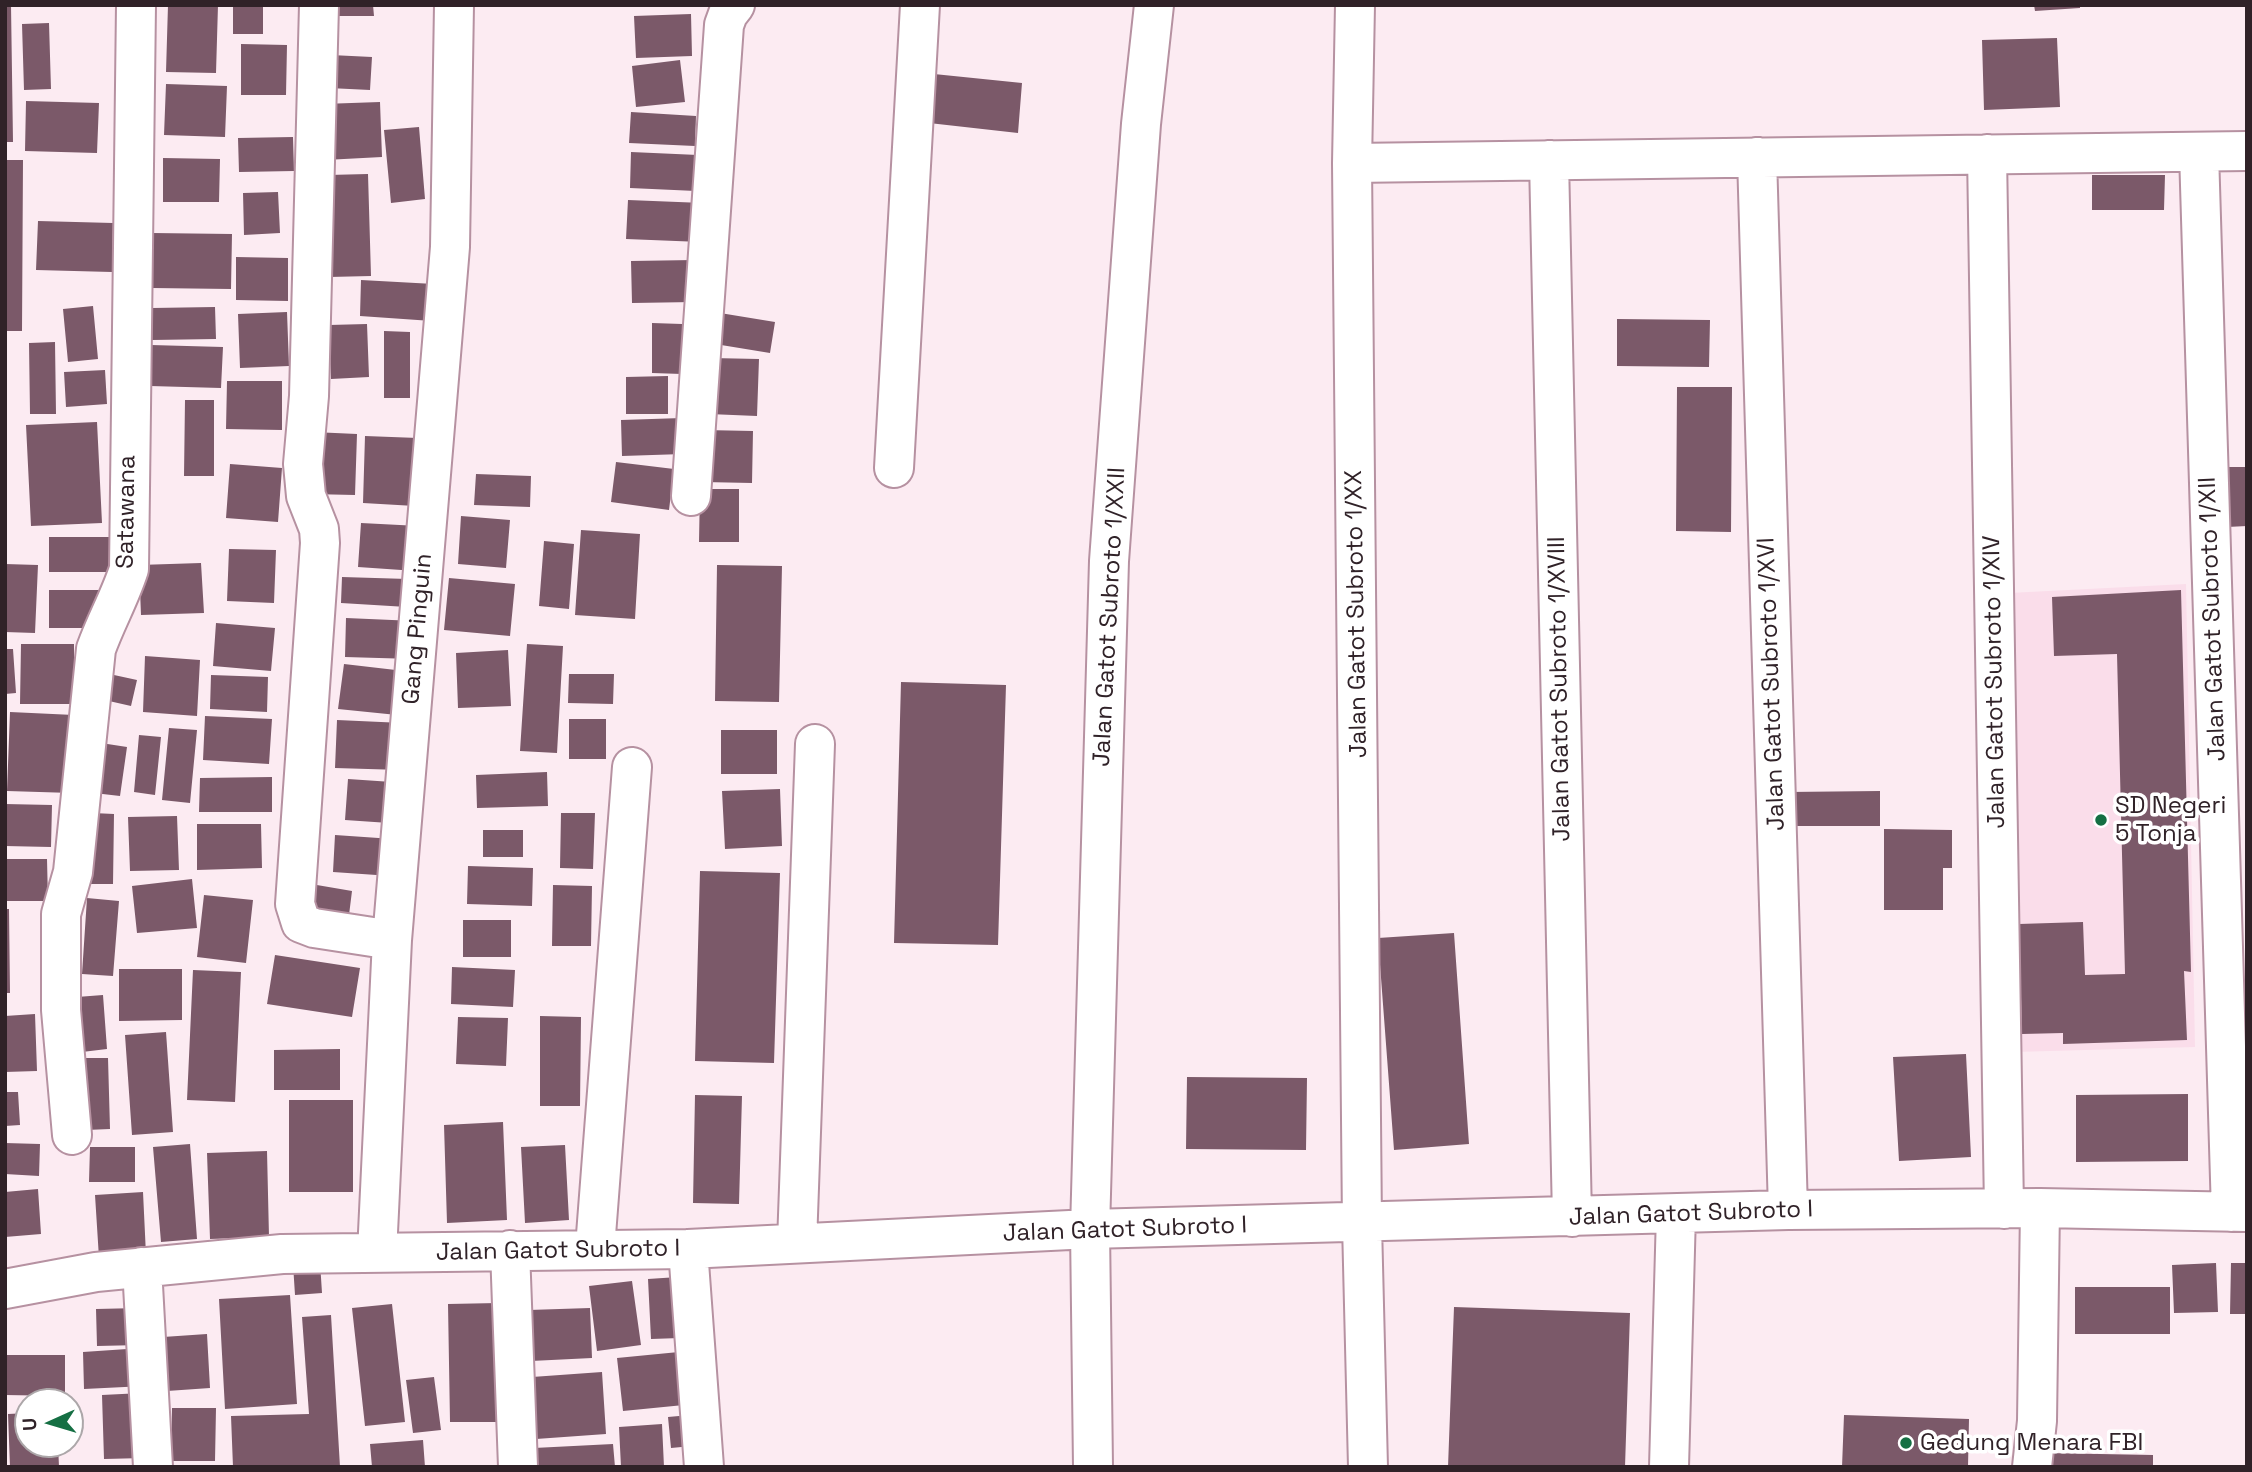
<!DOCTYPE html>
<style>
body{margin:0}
#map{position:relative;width:2252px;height:1472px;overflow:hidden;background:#fcebf2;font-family:"Space Grotesk",sans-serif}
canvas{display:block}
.frame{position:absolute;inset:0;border:7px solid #302228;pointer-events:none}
.north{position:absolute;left:14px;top:1388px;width:70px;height:70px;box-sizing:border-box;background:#fff;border:2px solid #aca7a9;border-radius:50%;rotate:266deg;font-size:19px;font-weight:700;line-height:28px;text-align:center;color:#302228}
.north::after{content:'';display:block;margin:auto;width:24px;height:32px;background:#156f43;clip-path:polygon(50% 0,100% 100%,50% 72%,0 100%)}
</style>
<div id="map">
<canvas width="2252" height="1472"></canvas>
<div class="frame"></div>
<div class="north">U</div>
</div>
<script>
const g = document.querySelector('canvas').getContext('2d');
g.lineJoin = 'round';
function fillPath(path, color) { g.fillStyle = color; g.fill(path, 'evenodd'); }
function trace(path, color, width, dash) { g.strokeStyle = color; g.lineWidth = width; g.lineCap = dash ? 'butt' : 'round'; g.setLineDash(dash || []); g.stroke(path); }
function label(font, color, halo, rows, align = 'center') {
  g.font = font + ' "Space Grotesk",sans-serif'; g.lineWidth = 7; g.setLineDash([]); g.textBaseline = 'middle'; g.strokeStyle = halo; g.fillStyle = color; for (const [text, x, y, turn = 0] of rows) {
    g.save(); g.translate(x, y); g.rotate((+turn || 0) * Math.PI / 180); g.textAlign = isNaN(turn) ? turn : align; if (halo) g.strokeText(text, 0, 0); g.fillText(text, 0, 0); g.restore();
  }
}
fillPath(new Path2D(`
 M2186 584 2195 1047 2014 1052 2009 593Z`), '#faddea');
fillPath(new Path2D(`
 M5 5H11L13 142H5Z
 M168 5H218L216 73 166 72Z
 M233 5H263V34H233Z
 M336 5H373L374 16H336Z
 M2034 5H2080V8L2035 11Z
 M691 14 692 56 636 58 634 16Z
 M49 23 51 89 24 90 22 24Z
 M2057 38 2060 107 1984 110 1982 40Z
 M241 44 287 45 286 95H241Z
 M331 55 372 57 370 90 329 88Z
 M680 60 685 102 636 107 632 66Z
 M934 74 1022 83 1018 133 929 123Z
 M166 84 227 86 225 137 164 135Z
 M26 101 99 103 97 153 25 151Z
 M380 102 382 157 325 160 323 104Z
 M631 112 696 116 695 146 629 143Z
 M419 127 425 199 391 203 384 130Z
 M293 137 294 171 239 172 238 138Z
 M631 152 698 155 696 191 630 188Z
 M163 158 220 159 219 202H163Z
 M5 160H23L22 331H5Z
 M368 174 371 276 329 277 328 175Z
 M2092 175H2165L2164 210H2092Z
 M278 192 280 233 244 235 243 193Z
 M628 200 703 203 701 242 626 239Z
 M38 221 113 223 112 272 36 270Z
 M152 233 232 234 231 289 152 288Z
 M236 257 288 258V301L236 300Z
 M694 260V302L632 303 631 261Z
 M361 280 434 284 432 321 360 316Z
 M93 306 98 359 68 362 63 309Z
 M215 307 216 339 152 340V308Z
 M287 312 289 366 240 368 238 314Z
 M720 313 775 322 770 353 715 344Z
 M1617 319 1710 320 1709 367 1617 366Z
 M652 323 682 324V374L652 373Z
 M367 324 369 377 331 379 329 325Z
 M384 331 410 332V398H384Z
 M55 342 56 414H30L29 343Z
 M151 345 223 347 221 388 150 386Z
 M711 358 759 359 757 416 709 414Z
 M105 370 107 404 66 407 64 372Z
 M668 376V414H626V377Z
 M227 381H282V430L226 429Z
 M1677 387H1732L1731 532 1676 531Z
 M185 400H214V476H184Z
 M682 418 683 454 622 456 621 420Z
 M97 422 102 523 31 526 26 425Z
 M704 430 753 431 752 483 703 482Z
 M313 432 357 434 355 495 310 494Z
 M365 436 418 438 415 506 363 503Z
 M616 462 674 469 669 510 611 502Z
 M230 464 282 468 278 522 226 518Z
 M2226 467H2247V526L2227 527Z
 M476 474 531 476 530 507 474 505Z
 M700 489H739V542H699Z
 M461 516 510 520 506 568 458 564Z
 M361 523 419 526 416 571 358 567Z
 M581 530 640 534 635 619 575 615Z
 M49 537H114L115 572H49Z
 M544 541 574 544 569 609 539 606Z
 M229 549 276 550 274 603 227 601Z
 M201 563 204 613 141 615 139 565Z
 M5 564 38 565 35 633 5 632Z
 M717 565 782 566 779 702 715 701Z
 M342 577 408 579 407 607 341 603Z
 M449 578 515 584 510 636 444 630Z
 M49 590H100V628H49Z
 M2181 590 2191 972 2184 971 2187 1040 2063 1044V1033L2022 1034 2019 924 2083 922 2085 975 2125 974 2117 654 2054 656 2052 597Z
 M346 618 415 621 413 659 345 657Z
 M216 623 275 628 271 671 213 666Z
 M21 644H74V704H20Z
 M527 644 563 646 557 753 520 751Z
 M5 649H13L16 693 5 694Z
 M508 650 511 706 458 708 456 653Z
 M145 656 200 660 197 716 143 712Z
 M344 664 413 672 407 716 338 709Z
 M569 674H614L613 704 568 703Z
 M114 675 137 680 131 706 109 701Z
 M211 675 268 677 267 712 210 709Z
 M901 682 1006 685 998 945 894 943Z
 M10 712 74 715 72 793 7 791Z
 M205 716 272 719 269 764 203 760Z
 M569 719H606V759H569Z
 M337 720 403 723 401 770 335 768Z
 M169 728 197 730 190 803 162 800Z
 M721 730H777V774H721Z
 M139 735 161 737 155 795 134 792Z
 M101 743 127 747 120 796 94 793Z
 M547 772 548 806 477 808 476 775Z
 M272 777V812H199L200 778Z
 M348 779 392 782 389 823 345 820Z
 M780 789 782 846 725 849 722 791Z
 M1880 791V826H1789L1788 792Z
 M5 804 52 805 51 847 5 846Z
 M93 813 114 814 113 884H91Z
 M561 813H595L593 869 560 868Z
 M177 816 179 870 130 871 128 817Z
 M197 824H261L262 868 197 870Z
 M1884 829 1952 830V868H1943V910H1884Z
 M483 830H523V857H483Z
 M335 835 393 839 391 876 333 872Z
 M5 859H47L48 901H5Z
 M468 866 533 868 532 906 467 904Z
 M700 871 780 873 774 1063 695 1061Z
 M192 879 197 928 137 933 132 886Z
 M311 884 352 891 348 923 306 917Z
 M553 885 592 886 591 946H552Z
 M204 895 253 900 246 963 197 957Z
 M87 898 119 901 113 976 82 974Z
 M5 909H9L10 993H5Z
 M463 920H511V957H463Z
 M1454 933 1469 1144 1394 1150 1378 938Z
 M275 955 360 968 352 1017 267 1004Z
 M452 967 515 970 513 1007 451 1004Z
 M119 969H182V1020L119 1021Z
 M193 970 241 972 235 1102 187 1100Z
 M103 995 107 1049 82 1052 77 997Z
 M35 1014 37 1071 5 1072V1016Z
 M540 1016 581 1017 580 1106H540Z
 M458 1017 508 1018 506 1066 456 1064Z
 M166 1032 173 1132 132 1135 125 1035Z
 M340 1049V1090H274V1050Z
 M1966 1054 1971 1157 1899 1161 1893 1057Z
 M83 1058H108L110 1129 86 1130Z
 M1187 1077 1307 1078 1306 1150 1186 1149Z
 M5 1092H18L20 1125 5 1126Z
 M2188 1094V1161L2076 1162V1095Z
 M695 1095 742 1096 739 1204 693 1203Z
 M289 1100H353V1192H289Z
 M503 1122 507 1220 447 1223 444 1125Z
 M5 1143 40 1144 39 1176 5 1174Z
 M190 1144 197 1239 161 1242 153 1147Z
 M565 1145 569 1220 525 1223 521 1147Z
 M90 1147H135V1182H89Z
 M267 1151 269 1237 210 1239 207 1153Z
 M38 1189 41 1234 5 1237V1192Z
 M143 1192 146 1255 99 1258 95 1195Z
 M320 1262 322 1293 295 1295 293 1264Z
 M2216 1263 2218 1312 2174 1313 2172 1265Z
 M2231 1263H2247V1314H2230Z
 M678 1277 680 1338 651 1339 648 1279Z
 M632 1281 641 1345 597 1351 589 1286Z
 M2075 1287H2170V1334H2075Z
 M290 1295 297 1404 225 1409 219 1299Z
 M498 1303 501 1422H450L448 1304Z
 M392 1304 405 1422 365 1426 352 1308Z
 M1454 1307 1630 1313 1625 1467H1448Z
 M139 1308 140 1345 97 1346 96 1309Z
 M590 1308 592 1358 531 1361 529 1310Z
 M331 1315 340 1467H233L231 1416 309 1414 302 1317Z
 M207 1334 210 1388 167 1391 163 1337Z
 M142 1348 145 1386 84 1389 83 1352Z
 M689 1351 694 1404 623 1411 617 1358Z
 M5 1355H65V1396L5 1395Z
 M602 1372 606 1434 536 1439 532 1377Z
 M434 1377 441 1430 413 1433 406 1380Z
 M142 1393 144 1458 104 1459 102 1395Z
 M172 1408H216L215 1461H171Z
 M28 1413V1444H58L59 1467H10L8 1414Z
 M690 1415 692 1446 671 1448 668 1417Z
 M1844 1415 1969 1419 1968 1467H1842Z
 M662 1424 664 1467H621L619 1427Z
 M423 1440 425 1467H372L370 1444Z
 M613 1444 615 1467H535L534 1448Z
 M2046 1453 2153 1455V1467H2046Z`), '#7b5969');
const minor = new Path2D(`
 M319 5 309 396 303 464 306 496 319 529 320 543 295 904 301 923 314 928 392 940
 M1355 5 1352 163 1362 1224 1368 1467
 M2199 152 2231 1212
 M1987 154 2004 1209
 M1757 157 1788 1210
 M1549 160 1572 1217
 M1352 163 2247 151
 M894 468 920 5
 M691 496 724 25 728 14 735 5
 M72 1135 61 1010V914L73 872 96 649C106 621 120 597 129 569L136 5
 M797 1243 815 744
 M595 1248 632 767
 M688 1249 704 1467
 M510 1250 518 1467
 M377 1253 392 940 450 247 454 5
 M142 1267 153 1467
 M5 1289 96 1272 282 1254 688 1249 1090 1229 1788 1210 2040 1208 2247 1212
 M1093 1467 1090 1229 1109 561 1141 124 1154 5
 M1669 1467 1676 1214
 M2032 1467 2037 1421 2040 1208`);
trace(minor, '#b691a1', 42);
trace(minor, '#fff', 38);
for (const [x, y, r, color] of [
 [2101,820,7,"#156f43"],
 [1906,1443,7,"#156f43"]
]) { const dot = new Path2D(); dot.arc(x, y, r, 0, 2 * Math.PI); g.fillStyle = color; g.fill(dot); trace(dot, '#fff', 2.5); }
label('24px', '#302228', '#fff', [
 ["Satawana",127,512,-89],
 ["Jalan Gatot Subroto 1/XX",1357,614,-91],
 ["Jalan Gatot Subroto 1/XXII",1110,617,-87],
 ["Jalan Gatot Subroto 1/XII",2213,619,-92],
 ["Gang Pinguin",418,629,-85],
 ["Jalan Gatot Subroto 1/XIV",1995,682,-91],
 ["Jalan Gatot Subroto 1/XVI",1772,684,-92],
 ["Jalan Gatot Subroto 1/XVIII",1560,689,-91],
 ["Jalan Gatot Subroto I",1691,1214,-2],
 ["Jalan Gatot Subroto I",1125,1230,-2],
 ["Jalan Gatot Subroto I",558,1251,-1]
]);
label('24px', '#302228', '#fff', [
 ["SD Negeri",2115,806],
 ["5 Tonja",2115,834],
 ["Gedung Menara FBI",1920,1443]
], 'left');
</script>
